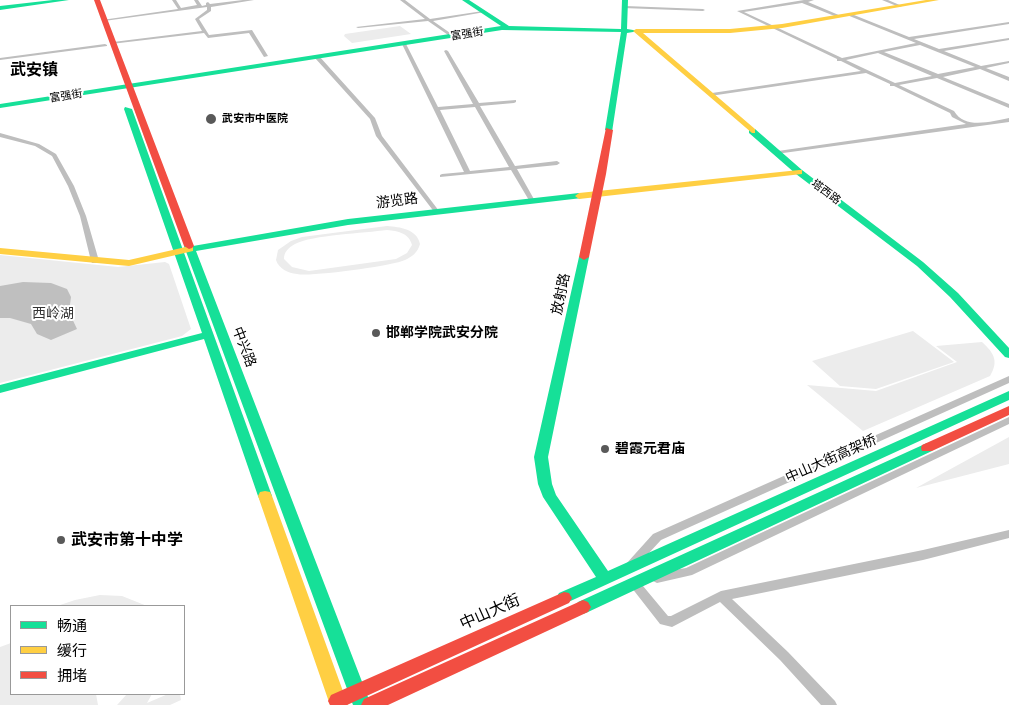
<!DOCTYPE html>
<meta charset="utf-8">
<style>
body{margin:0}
#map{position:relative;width:1009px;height:705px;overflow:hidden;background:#fff;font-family:Mulish,"Noto Sans SC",sans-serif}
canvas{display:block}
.legend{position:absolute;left:10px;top:605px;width:175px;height:90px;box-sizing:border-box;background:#fff;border:1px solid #999;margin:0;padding:6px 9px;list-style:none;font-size:15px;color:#000}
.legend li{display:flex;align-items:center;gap:10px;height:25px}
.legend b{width:25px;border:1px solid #999}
</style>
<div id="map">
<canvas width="1009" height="705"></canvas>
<ul class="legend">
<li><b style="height:6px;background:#16e098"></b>畅通</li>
<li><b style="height:6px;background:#ffcf43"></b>缓行</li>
<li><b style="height:6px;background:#f24e42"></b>拥堵</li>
</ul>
</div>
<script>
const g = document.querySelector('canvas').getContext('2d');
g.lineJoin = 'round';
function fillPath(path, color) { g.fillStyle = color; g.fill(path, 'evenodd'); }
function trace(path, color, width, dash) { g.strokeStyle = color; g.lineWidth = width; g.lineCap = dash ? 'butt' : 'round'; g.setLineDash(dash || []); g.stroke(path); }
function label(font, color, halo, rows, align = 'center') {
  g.font = font + ' Mulish,"Noto Sans SC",sans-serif'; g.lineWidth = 4; g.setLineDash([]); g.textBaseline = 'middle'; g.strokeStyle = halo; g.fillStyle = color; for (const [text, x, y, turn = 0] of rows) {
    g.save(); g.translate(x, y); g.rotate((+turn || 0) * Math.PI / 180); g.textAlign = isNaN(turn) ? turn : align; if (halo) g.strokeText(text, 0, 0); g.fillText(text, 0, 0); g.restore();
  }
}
fillPath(new Path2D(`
 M400 26 411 34 352 43 344 36 345 34Z
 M387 226C400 227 417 229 420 244 418 252 412 257 405 260 392 266 311 277 297 274 288 273 279 269 276 260L278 250 291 241 302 237ZM387 230C398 231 409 233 412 245L407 253 396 259 309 271 292 267 284 259C284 252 288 248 295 244 312 235 365 233 387 230Z
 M0 255 118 267 165 262 169 264 191 329 182 336 0 383Z
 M913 331 954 362 876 389 840 386 812 361Z
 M982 342C994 353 999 361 990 376L863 431 807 385 876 391 957 362 936 346Z
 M1009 437V464L916 488Z
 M100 595 122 596 147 606H57L75 600Z
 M11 643V694H96L98 705H0V647Z
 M127 694H152L147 703 168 694H180L181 700 170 705H117Z`), '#ececec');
fillPath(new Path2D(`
 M23 282 51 283 67 289 71 297 69 312 77 329 51 340 37 334 31 324 10 318H0V286Z`), '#bfbfbf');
fillPath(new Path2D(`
 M172 0H176L181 8 197 5 194 0H198L202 6 206 5V3L208 2 210 4 243 0H254L211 7V11L199 19 209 35 252 30 268 56 264 57 249 33 208 38 204 33 111 44V42H113L202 31 195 19 207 10V7L104 21 102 20 178 9Z
 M400 0H405L430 19 483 11 485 12 433 21 453 35V37H451L428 21 358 28 356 27 425 19Z
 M804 0H814L808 2 841 16 837 17 802 3 744 12 842 58 916 43 847 15 849 13 909 37 1009 22V24L914 39 939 49 1009 38V40L944 51 981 66 1009 61V63L986 68 1009 77V81L980 69 943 77 1009 104V108L937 78 899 85 954 111C965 130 992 121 1009 118V122L776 154 775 153 778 151 966 124 952 117 950 113 894 86H890V84L866 73 710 96V94L712 93 861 71 841 61H837V59L737 11ZM920 45 975 67 938 74 884 52ZM878 53 932 76 895 83 846 60Z
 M882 0H888L902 6 899 7Z
 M625 6 703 9 705 10 703 11 623 8Z
 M404 43 406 44 438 107 473 104 444 51 446 50 448 51 479 103 516 100V102L514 103 480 106 515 166 557 161 560 163 557 165 517 169 535 201 534 202H530L511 170 440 177V175L442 174 464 172 402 44ZM475 107 509 167 470 171 440 110Z
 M105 44 107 45V46L0 60V58Z
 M315 56H319L375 118 382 136 439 211V213H435L376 136 370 119 315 58Z
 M0 133 39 144 56 154 74 186 86 216 99 261 98 263H92L91 261 80 216 68 186 52 156 35 146 0 137Z
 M1009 376V383L661 540 636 567 632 569 628 567 626 564 653 534Z
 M1009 417V424L692 575 657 583 653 581 651 578 653 575 657 573 686 568Z
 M1009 530V538L923 560 732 599 788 652 835 701 837 705H821L780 660 720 602 672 627 660 624 628 583 630 580 634 578 638 580 668 616H671L721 591 923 550Z`), '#bebebe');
fillPath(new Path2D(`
 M53 0H69L0 10V6Z
 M462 0H469L509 26 621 29 622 0H628L627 29 639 31 627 33 612 132 605 130 621 32 502 30 0 108V104L501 26Z
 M125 107 132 109 272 496 270 500 265 501 260 500 258 496 204 339 0 393V385L202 333 124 109Z
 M749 129H755L802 170 923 262 958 293 1009 348V358L1005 357 950 297 917 266 796 174 749 133Z
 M579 193 582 194V198L348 225 196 251 371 705H353L184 246 189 243 193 246 348 219Z
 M584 254 589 257 548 457 552 484 556 495 608 571 1009 391V400L564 604 559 603 556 598 559 593 596 577 543 497 538 484 534 457 579 257Z
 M927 443 932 445 933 448 932 451 588 612 583 614 578 612 575 607 578 602Z`), '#16e098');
fillPath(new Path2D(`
 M926 0H939L782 28 730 33H643L755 129V133H752L633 31 636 29H730L782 24Z
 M799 170H802V174L579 199 575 196 579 193Z
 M190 246 193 247V251L129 266 0 254V248L129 260Z
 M265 491 270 492 272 496 348 705H330L258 496 260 492Z`), '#ffcf43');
fillPath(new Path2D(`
 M94 0H100L194 246 192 248 189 249 184 246Z
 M606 128 613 130 606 174 589 257 584 260 579 257Z
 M1009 406V415L932 451H922L921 448 922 445Z
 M564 592 569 593 572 598 569 603 347 705H330L328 701 331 695Z
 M583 600 588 602 591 607 588 612 388 705H361L364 699Z`), '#f24e42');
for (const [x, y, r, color] of [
 [211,119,6,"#595959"],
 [376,333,5,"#595959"],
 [605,449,5,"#595959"],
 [61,540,5,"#595959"]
]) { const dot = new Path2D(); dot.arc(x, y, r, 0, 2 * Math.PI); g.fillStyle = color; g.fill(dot); trace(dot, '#fff', 2); }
label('11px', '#000', '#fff', [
 ["富强街",467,34,-9],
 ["富强街",66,96,-9],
 ["塔西路",826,192,37]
]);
label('bold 11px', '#000', '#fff', [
 ["武安市中医院",222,119]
], 'left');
label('14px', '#000', '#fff', [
 ["游览路",397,201,-7],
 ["放射路",561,294,-78],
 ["中兴路",244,347,69],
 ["中山大街高架桥",831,459,-24]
]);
label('14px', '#333', '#fff', [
 ["西岭湖",53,314]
]);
label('bold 14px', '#000', '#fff', [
 ["邯郸学院武安分院",386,333],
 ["碧霞元君庙",615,449]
], 'left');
label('bold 16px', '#000', '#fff', [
 ["武安镇",34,70]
]);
label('bold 16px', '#000', '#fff', [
 ["武安市第十中学",71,540]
], 'left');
label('16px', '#000', '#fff', [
 ["中山大街",490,612,-24]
]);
</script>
